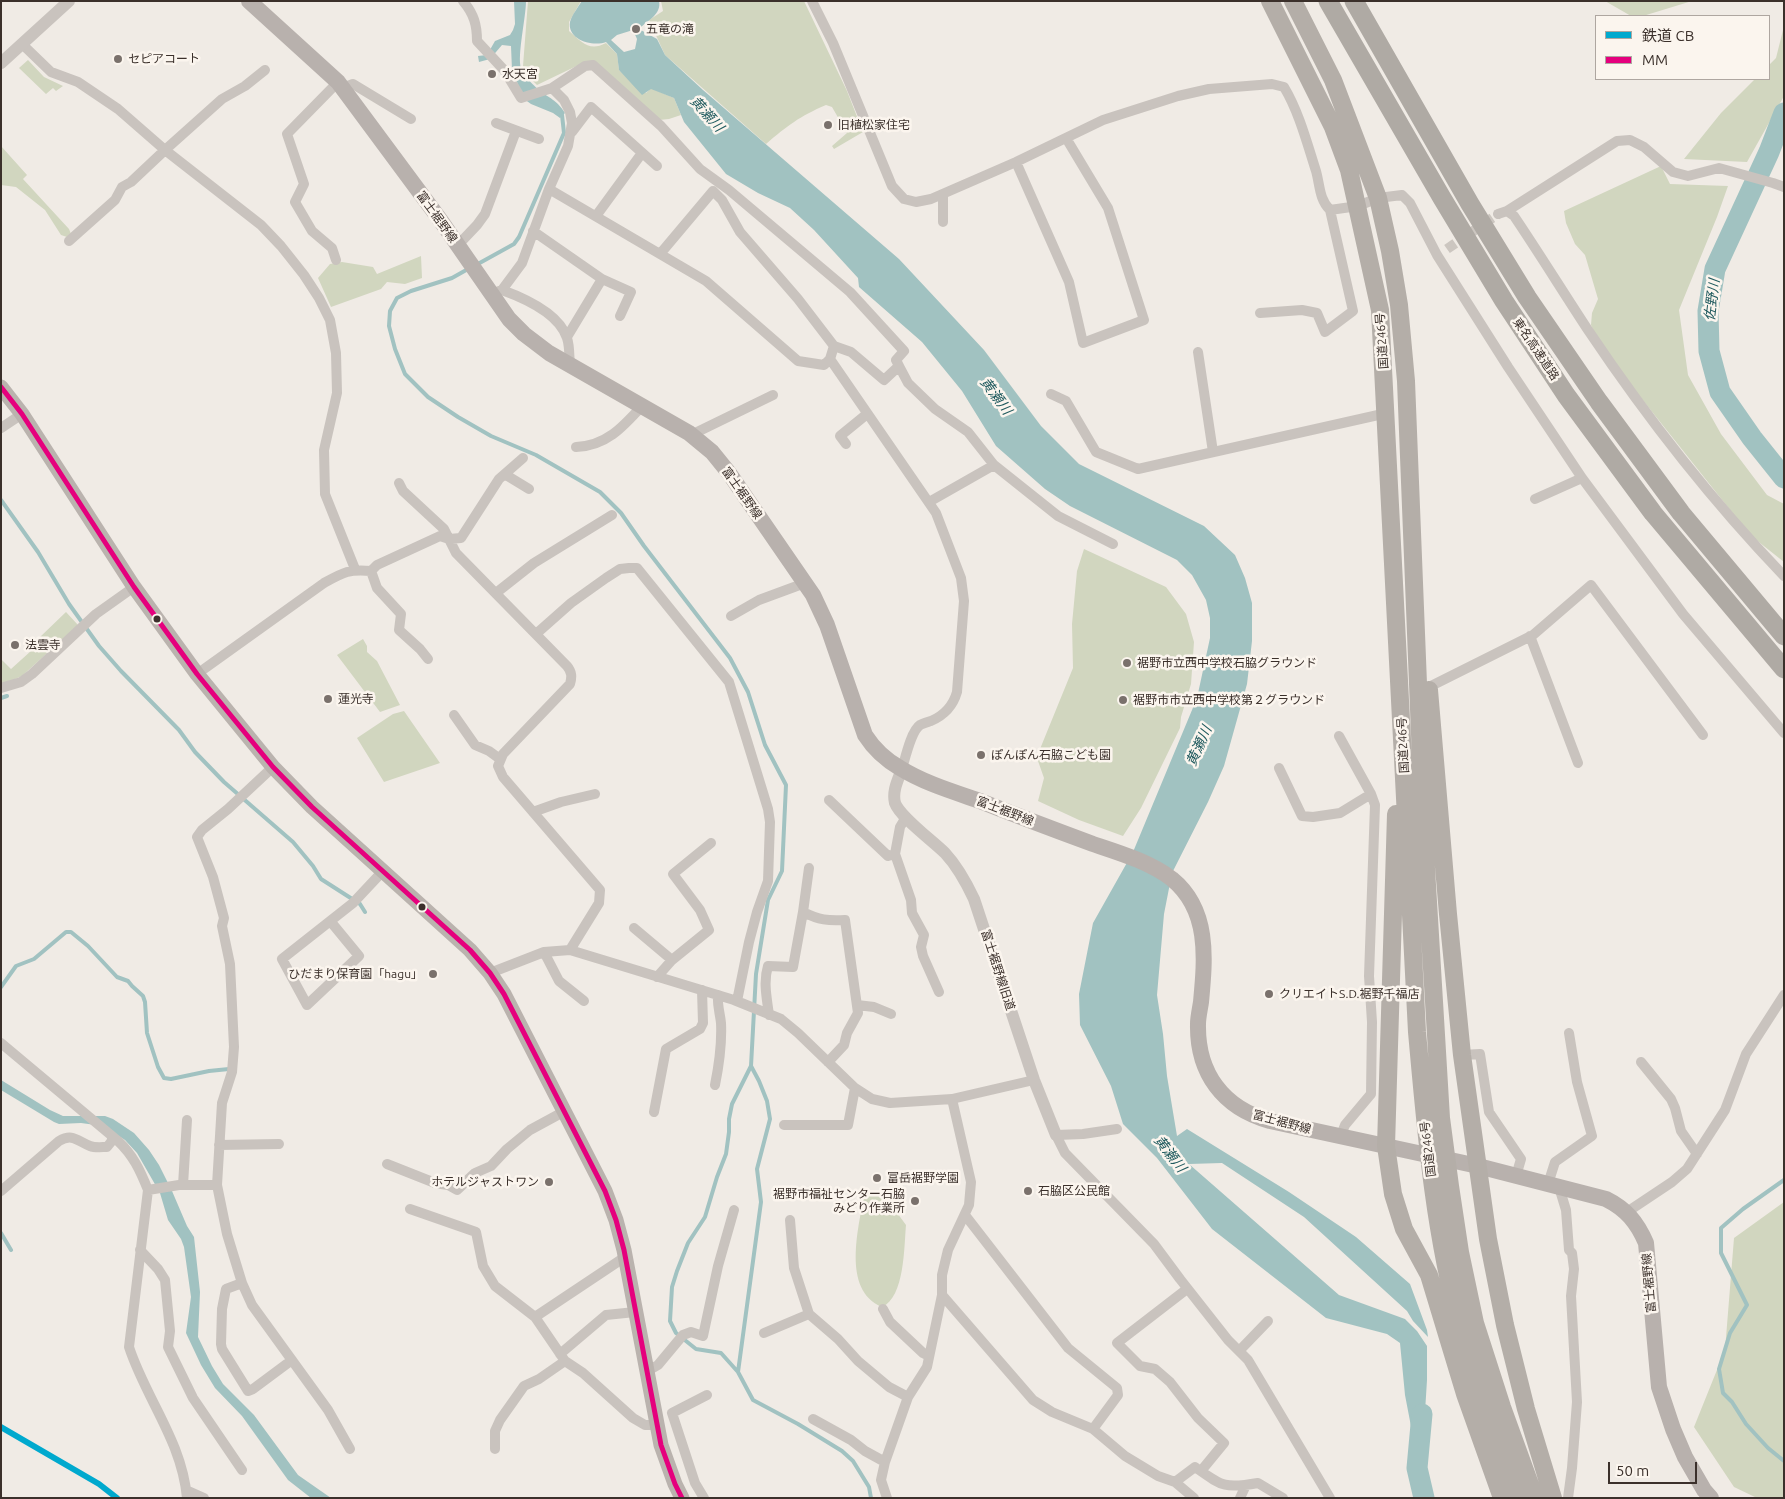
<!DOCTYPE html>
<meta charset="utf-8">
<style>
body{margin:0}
#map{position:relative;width:1785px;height:1499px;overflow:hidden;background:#f0ebe5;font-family:Ubuntu,"Noto Sans JP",sans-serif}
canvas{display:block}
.frame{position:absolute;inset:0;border:2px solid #3b302b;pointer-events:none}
.legend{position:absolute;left:1595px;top:15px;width:175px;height:65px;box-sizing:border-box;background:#fbf5ee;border:1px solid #aea6a0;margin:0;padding:6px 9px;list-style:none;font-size:15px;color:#3b302b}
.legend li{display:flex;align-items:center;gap:10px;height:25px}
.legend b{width:25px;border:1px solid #aea6a0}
.scale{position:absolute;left:1608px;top:1462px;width:89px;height:22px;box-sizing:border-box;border:2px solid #3b302b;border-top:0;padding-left:6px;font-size:15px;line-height:18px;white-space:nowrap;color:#3b302b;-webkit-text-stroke:4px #fbf5ee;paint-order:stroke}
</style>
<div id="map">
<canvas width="1785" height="1499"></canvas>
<div class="frame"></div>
<ul class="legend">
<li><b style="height:6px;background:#00a9ce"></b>鉄道 CB</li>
<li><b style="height:6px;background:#e5007d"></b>MM</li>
</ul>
<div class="scale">50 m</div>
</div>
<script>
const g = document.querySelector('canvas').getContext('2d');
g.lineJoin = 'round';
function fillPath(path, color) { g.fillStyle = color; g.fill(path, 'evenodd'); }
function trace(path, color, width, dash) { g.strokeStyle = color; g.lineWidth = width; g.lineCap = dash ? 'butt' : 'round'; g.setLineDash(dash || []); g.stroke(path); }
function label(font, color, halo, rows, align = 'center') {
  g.font = font + ' Ubuntu,"Noto Sans JP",sans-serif'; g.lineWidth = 5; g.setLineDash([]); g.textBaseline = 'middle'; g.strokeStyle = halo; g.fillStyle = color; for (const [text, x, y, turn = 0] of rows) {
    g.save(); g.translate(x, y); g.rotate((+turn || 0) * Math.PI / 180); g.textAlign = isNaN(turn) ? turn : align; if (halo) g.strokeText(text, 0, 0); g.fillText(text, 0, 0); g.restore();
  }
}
fillPath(new Path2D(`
 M528 1H581L569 22V31C582 42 589 52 606 43L617 54 619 70 646 93 651 88 674 98 681 115 669 119 659 120 587 61 537 85 527 75 523 66Z
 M661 1H804L847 91 863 132 834 149 832 146 847 133 832 107 826 105C800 116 787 126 766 144L665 55 649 20 663 11Z
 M1605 1H1692L1643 16H1631Z
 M1784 26V96L1747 162 1684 159 1721 113 1755 79H1769V65L1776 58Z
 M28 60 44 77 63 86 56 91 53 88 46 94 19 68Z
 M1 146 27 175 23 179 69 229 71 234 67 237 61 235 45 210 16 187 1 185Z
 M1661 166 1670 184 1728 186 1717 217 1679 310 1688 375 1721 434 1767 495 1784 504V562L1750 535 1599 345 1591 325 1592 313 1598 299 1585 255 1575 244 1566 223 1564 211Z
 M421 256 422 278 405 284 387 282 381 289 331 307 318 278 330 264 342 262 373 267 377 274Z
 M1084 549 1166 587 1186 614 1194 642 1191 684 1181 717 1180 728 1141 808 1123 836 1079 820 1038 801 1044 778 1038 761 1040 749 1073 668 1072 624 1077 571Z
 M66 612 78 625 22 676 1 685V659L11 669 42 641 40 637Z
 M363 639 367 646V652L377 661 400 705 380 712 337 655Z
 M404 711 440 763 384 782 357 738 393 714Z
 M877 1193 892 1206 906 1225C904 1246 905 1297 882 1307 841 1290 859 1227 864 1195Z
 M1784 1202V1498H1757L1734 1487 1694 1427 1725 1350 1734 1238Z`), '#d1d6bf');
fillPath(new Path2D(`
 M514 1H526C526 17 517 56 521 68 524 76 533 85 539 90 550 99 556 99 565 113L560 118 553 113 531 104 524 99 512 70 511 46 502 45 490 59 479 62 478 56 487 55 495 41 510 35 513 30 515 24Z
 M582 1H659C662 14 647 21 639 29L657 39 665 55 703 90 899 259 984 350 1041 426 1079 464 1204 526 1235 555 1245 578 1252 603V641L1247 684 1224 766 1208 802 1172 873 1164 914 1157 995 1163 1034 1167 1076 1177 1136 1187 1129 1289 1192 1356 1237 1410 1284 1427 1330 1428 1337 1413 1321 1407 1311 1304 1217 1222 1163 1189 1164 1339 1295 1405 1319 1417 1331 1427 1346V1380L1423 1444 1414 1442 1405 1395 1400 1343 1387 1334 1326 1318 1212 1229 1157 1158 1123 1124 1111 1086 1080 1025 1079 994 1093 923 1133 852 1197 698 1210 638V618L1206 600 1192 575 1177 560 1070 506 1045 489 996 446 962 391 922 342 859 287 858 278 814 230 790 208 758 193 726 174 684 122 674 98 651 89 642 95 619 70 617 54 606 42C593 47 567 40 570 22 572 15 578 7 582 1ZM633 30 637 39 635 49 624 52 611 40 617 35Z
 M1 1080 50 1110 63 1116H105L113 1119 134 1133 149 1150 159 1165 172 1191 187 1226 194 1237 200 1292 198 1337 212 1366 223 1384 254 1415 298 1475 331 1498H311L288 1480 242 1416 215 1388 201 1365 186 1333 191 1297 184 1247 181 1239 168 1220 160 1193 137 1153 125 1140 103 1126 81 1123 59 1124 54 1122 1 1090Z`), '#a1c2c1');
trace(new Path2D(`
 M476 265 514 244 519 237 564 133 562 115 561 113
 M468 269 452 278 411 291 397 298 390 311 389 326 395 349 405 374 428 397 458 417 491 436 536 455 600 492 621 513 644 546 730 658 748 692 765 745 786 785 782 871 768 900 756 974 751 1066 759 1081 767 1101 770 1119 757 1169 761 1202 738 1372 753 1400 798 1424 842 1451 853 1461 869 1487 871 1498
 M1 500 38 552 69 604 99 646 121 671 179 730 195 752 224 782 293 842 313 866 321 879 360 904 365 912
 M1 698 7 696
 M1 987 16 966 34 959 66 932H71L88 946 117 977 128 981 132 986 143 996 145 1002 147 1033 158 1067 164 1078 171 1079 209 1071 229 1069
 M1784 1180 1743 1209 1721 1228V1253L1747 1305 1730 1333 1719 1369 1723 1393 1732 1402 1746 1424 1768 1448 1784 1461
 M1 1233 11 1250
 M738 1372 721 1353 696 1349 676 1333 670 1321 672 1287 677 1271 688 1243 705 1217 717 1177 726 1154 729 1132V1119L732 1104 751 1066`), '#a1c2c1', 4);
trace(new Path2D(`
 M1784 113 1769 152 1715 269 1708 311 1709 351 1720 392 1752 438 1784 478
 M1422 1414 1417 1468 1424 1498`), '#a1c2c1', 21);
trace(new Path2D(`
 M1447 249 1498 214`), '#ccc6c0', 10, [10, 5]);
trace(new Path2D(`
 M463 1C474 14 477 25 477 41L504 70 521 98 552 88
 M812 1 833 43 892 186 904 199 916 202 931 199 1016 162 1103 120 1178 96 1209 89 1272 84 1284 87C1299 112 1307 143 1316 171 1320 185 1319 199 1330 210L1358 206 1378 198 1402 195 1410 203 1437 255 1508 367 1582 478 1683 614 1784 733
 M22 44 51 72 78 82 118 109 165 150 222 99 245 86 265 70
 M343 88 353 84 411 119
 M496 123 539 139
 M572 132 591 107 657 166
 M1016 162 1069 282 1083 343 1144 320 1108 208 1066 138
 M549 189 706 281 798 361 824 365 830 359 834 346 798 299 740 232 722 200 713 191 660 254
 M1507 211 1514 216C1539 253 1563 292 1588 330 1645 415 1713 502 1784 576
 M1498 214 1507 211 1617 141 1630 140 1644 147 1673 172 1688 176 1719 168 1773 183 1784 187
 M596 216 642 153
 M943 222V194
 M533 231 602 279 631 292 620 316
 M69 241 115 200 122 187 131 182 165 150 261 225 281 246 304 275 319 298 330 320 336 353 337 393 324 450 325 494 355 569
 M458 245 477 225 485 214 516 131
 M336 260 332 248 312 231 295 202 304 184 287 134 338 82
 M502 290C524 298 559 313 567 338 570 347 569 357 570 366
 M492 294 502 290 522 263 549 189 568 146 572 123 570 112 564 100 552 88 585 66 593 65 661 126 700 169 729 190 850 292 904 351 896 360 899 366 884 380 851 352 834 346
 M1260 313 1302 310 1317 313 1325 332 1353 311 1330 210
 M567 337 602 279
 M1198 352 1213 452
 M830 359 936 513 961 578 964 601 957 692C953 706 945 715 931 721 928 722 923 723 920 725 911 731 905 759 902 769
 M899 366 908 383 935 409 968 432 994 465 929 502
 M1051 394 1066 401 1096 452 1138 469 1387 413
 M1 428 22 414
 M691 435 773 395
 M846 444 840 436 867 414
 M576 447C606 446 623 427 642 406
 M994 465 1058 516 1113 544
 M506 475 529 489
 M399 483 403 491 444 529 449 539 461 538 499 479 523 458
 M1535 499 1582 478
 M496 593 534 563 612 515
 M731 616 759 600 805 583
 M536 634 571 603 606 578 620 569 629 568H637L729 682 768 809 770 822 768 881 757 912 749 942 737 1001
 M1530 636 1578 763
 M428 659 420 649 399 630 401 614 377 588 371 571 377 565 440 536 449 539 456 553 567 666C572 672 572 677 570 684L503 754 498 766 503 777 600 890 599 903 570 950
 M197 674 324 583C344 572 349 569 371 571
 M1429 687 1533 635 1591 585 1703 735
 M1 688 21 682 32 674 96 614 134 587
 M454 715 475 745 489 751 500 759
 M1339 736 1371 794 1375 805 1369 976 1372 1022 1371 1094 1345 1125 1341 1135
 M1279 768 1302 816 1313 817 1340 813 1371 794
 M829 800 888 856 895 854 900 827 906 817
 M533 812 561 802 595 794
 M895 854 911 900 912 913 924 935 921 947 923 956 939 992
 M803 912C819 920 828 921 845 920L858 1013 847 1033 844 1045 828 1062
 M331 922 359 956 307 1005 282 959 353 903 383 871
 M634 928 672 960
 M544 952 559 981 584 1001
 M490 973 544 952 570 950 734 1000 781 1019 798 1033 855 1088 872 1099 890 1103 952 1099 1034 1080
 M657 977 672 960 709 930 700 910 673 874 711 843
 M857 1005 874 1007 891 1014
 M769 1015C767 999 763 982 768 966L793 967 803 912 809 868
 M1 1043 118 1141C133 1155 140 1170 148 1190L129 1347C146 1399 182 1441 187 1498
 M1462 1055 1480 1054 1489 1112 1521 1159 1516 1176
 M1641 1062 1671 1099 1675 1108 1681 1131 1697 1154
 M715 1085C719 1065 722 1043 721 1023 720 1013 717 1005 718 995
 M654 1112 666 1049 700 1029 703 1023 702 990
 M784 1125H848L855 1088
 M1117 1129 1083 1134 1056 1135 1065 1153 1154 1244 1180 1279 1228 1340 1248 1360 1330 1498
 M219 1145 279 1144
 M387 1164 435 1183 448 1185 457 1190 475 1173 491 1166 507 1149 530 1130 565 1111
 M1548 1184 1555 1162 1592 1136 1577 1082 1569 1033
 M183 1185 187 1120
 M217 1185 227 1234 242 1283 252 1305 328 1410 350 1449
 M1559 1187 1566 1210 1569 1250 1572 1253 1574 1269 1571 1296 1577 1402 1572 1468 1568 1498
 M148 1190 179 1185H217L222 1103 232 1072 234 1047 230 964 222 926 224 918 213 877 197 837 202 830 228 809 273 767
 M1 1191 59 1141C73 1133 77 1141 90 1146 95 1148 102 1147 107 1147L111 1142 113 1137
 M410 1209 476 1232 483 1266 495 1286 535 1317 565 1361 583 1373 633 1418 645 1425H656
 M1627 1212 1672 1182 1687 1169 1725 1110 1746 1054 1784 995
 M965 1215 1068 1348 1117 1388 1118 1395 1093 1429
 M790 1220 794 1268 809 1314 838 1339 858 1361 889 1387 908 1397
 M140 1250 158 1269 165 1280 170 1331 168 1347 193 1398 242 1470
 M242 1283 226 1289 222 1309 221 1344 222 1349 248 1391 253 1389 292 1360
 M1187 1289 1117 1343 1140 1366 1155 1369 1170 1382 1198 1418 1224 1443 1201 1471
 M942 1295 1033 1400 1052 1412 1093 1429 1125 1456 1158 1476 1175 1482 1195 1467C1222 1486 1224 1489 1258 1483L1283 1498
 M883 1309 890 1322 923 1353 929 1356
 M535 1317 625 1257
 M764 1333 809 1314
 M1240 1350 1268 1321
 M560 1354 606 1315 635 1312
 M646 1372 658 1365 683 1335 691 1332 703 1336 718 1266 734 1210
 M813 1419 851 1440 865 1451 885 1462
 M495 1449V1431L500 1420 524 1386 539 1379 565 1361
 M1175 1482 1194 1498
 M186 1490 204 1498
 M704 1498 695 1483 672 1413 707 1395
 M887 1498 881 1480 885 1462 908 1397 927 1367 942 1295V1275L948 1250 969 1205 971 1182 952 1099
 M1240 1498 1246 1485`), '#c9c3be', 10);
trace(new Path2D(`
 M1 63 69 1
 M902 769C898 780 892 791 895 803 900 817 933 841 945 853 958 867 966 882 974 899L1034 1080 1056 1135`), '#c9c3be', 12);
trace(new Path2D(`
 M1 387 22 414 134 587 197 674 273 767 312 807 470 950 490 973 504 994 605 1191 616 1220 624 1250 661 1445 675 1484 682 1498`), '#bab3ae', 15);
trace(new Path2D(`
 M249 1 338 82 441 221 509 319 524 334 549 353 689 433 712 452 729 473 813 595 827 625 865 735C874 749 886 760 900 768 924 783 954 792 980 801 1018 816 1055 830 1093 844 1120 853 1150 862 1172 879 1210 910 1205 959 1201 1002 1200 1009 1198 1017 1198 1024 1197 1073 1223 1108 1270 1121L1478 1166 1606 1199C1626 1209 1637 1222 1646 1243L1659 1387 1673 1429 1685 1457 1704 1490 1711 1498`), '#b8b1ad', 16);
trace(new Path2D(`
 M1270 1 1333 127 1349 170 1380 310 1417 1032C1426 1132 1434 1233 1461 1329 1477 1386 1498 1442 1518 1498
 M1293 1 1333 80 1378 198 1390 251 1399 305 1406 381 1424 835 1441 1118 1450 1186 1460 1252 1475 1323 1502 1407 1535 1498
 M1429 690 1448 914 1462 1055 1488 1239 1505 1325 1526 1409 1553 1498
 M1396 814 1386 1146 1393 1194 1404 1229 1429 1275 1465 1394 1502 1498`), '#b4aea8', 18);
trace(new Path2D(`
 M1328 1 1442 198 1504 301 1566 395 1653 513 1784 669
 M1354 1 1470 204 1527 297 1599 402 1681 513 1784 636`), '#afaaa4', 19);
trace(new Path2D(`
 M1 387 22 414 134 587 197 674 273 767 312 807 470 950 490 973 504 994 605 1191 616 1220 624 1250 661 1445 675 1484 682 1498`), '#e5007d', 5);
trace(new Path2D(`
 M1 1427 99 1484 117 1498`), '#00a9ce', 6);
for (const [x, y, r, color] of [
 [636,29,5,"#7a716c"],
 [118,59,5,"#7a716c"],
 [492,74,5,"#7a716c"],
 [828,125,5,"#7a716c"],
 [157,619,4.5,"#3b302b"],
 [15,645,5,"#7a716c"],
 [1127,663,5,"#7a716c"],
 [328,699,5,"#7a716c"],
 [1123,700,5,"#7a716c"],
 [981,755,5,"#7a716c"],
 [422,907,4.5,"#3b302b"],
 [433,974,5,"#7a716c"],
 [1269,994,5,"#7a716c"],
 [877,1178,5,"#7a716c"],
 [549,1182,5,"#7a716c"],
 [1028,1191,5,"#7a716c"],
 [915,1201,5,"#7a716c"]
]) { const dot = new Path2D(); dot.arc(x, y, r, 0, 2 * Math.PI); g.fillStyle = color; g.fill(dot); trace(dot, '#fbf5ee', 2); }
label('12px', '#3b302b', '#fbf5ee', [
 ["五竜の滝",646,29],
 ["セピアコート",128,59],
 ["水天宮",502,74],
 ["旧植松家住宅",838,125],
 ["法雲寺",25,645],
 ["裾野市立西中学校石脇グラウンド",1137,663],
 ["蓮光寺",338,699],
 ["裾野市市立西中学校第２グラウンド",1133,700],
 ["ぽんぽん石脇こども園",991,755],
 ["ひだまり保育園「hagu」",423,974,"right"],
 ["クリエイトS.D.裾野千福店",1279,994],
 ["富岳裾野学園",887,1178],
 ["ホテルジャストワン",539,1182,"right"],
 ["石脇区公民館",1038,1191],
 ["裾野市福祉センター石脇",905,1194,"right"],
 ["みどり作業所",905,1208,"right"]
], 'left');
label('12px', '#3b302b', '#fbf5ee', [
 ["富士裾野線",437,217,54],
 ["国道246号",1382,341,-94],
 ["東名高速道路",1536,349,56],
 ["富士裾野線",742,493,55],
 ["国道246号",1403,745,-93],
 ["富士裾野線",1005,811,21],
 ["富士裾野線旧道",998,970,72],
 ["富士裾野線",1282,1122,15],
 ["国道246号",1428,1149,-97],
 ["富士裾野線",1649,1283,-95]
]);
label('italic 14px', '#1f5a5e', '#fbf5ee', [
 ["黄瀬川",707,114,48],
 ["佐野川",1712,300,-83],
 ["黄瀬川",996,396,53],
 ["黄瀬川",1199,746,-66],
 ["黄瀬川",1170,1154,52]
]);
</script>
